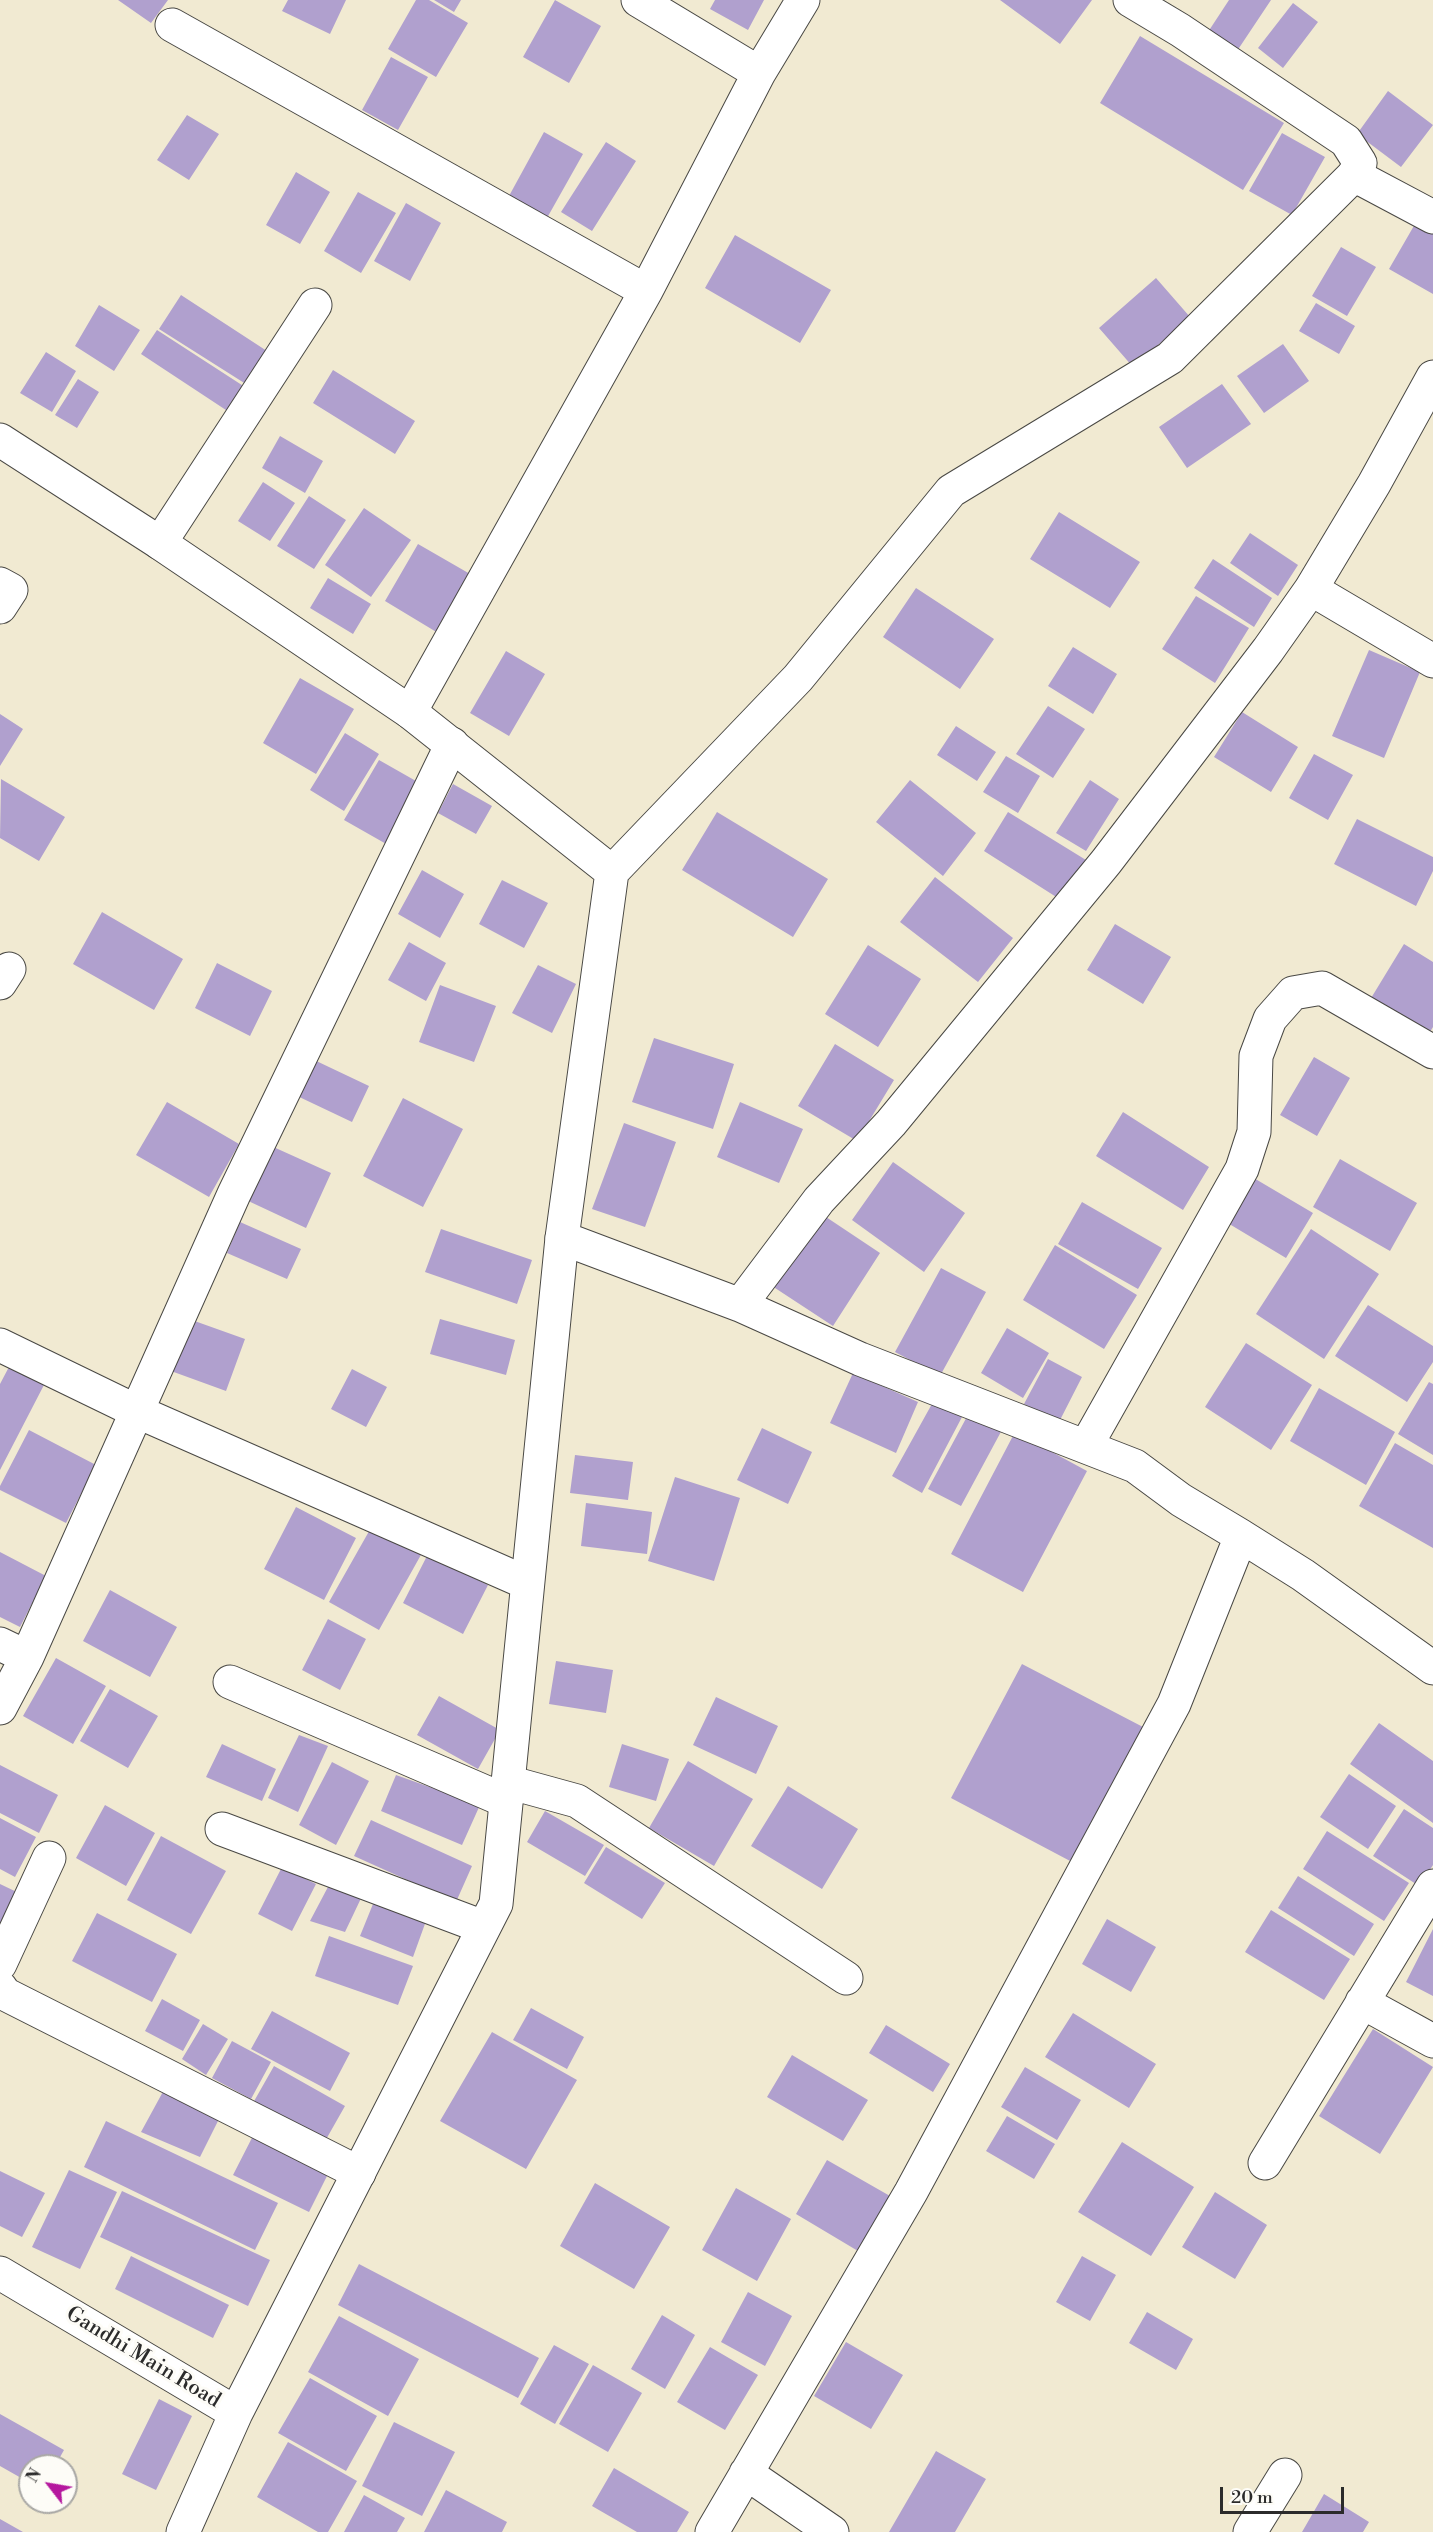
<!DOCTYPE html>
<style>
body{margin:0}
#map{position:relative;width:1433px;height:2532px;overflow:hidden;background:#f1ead2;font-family:"Libre Bodoni",serif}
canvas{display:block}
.north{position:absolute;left:18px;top:2454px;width:60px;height:60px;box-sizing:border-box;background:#fdfcf7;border:2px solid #a9a8a5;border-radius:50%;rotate:301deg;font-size:16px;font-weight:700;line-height:24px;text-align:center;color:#2b2b2b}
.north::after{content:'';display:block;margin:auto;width:21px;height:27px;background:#b5179e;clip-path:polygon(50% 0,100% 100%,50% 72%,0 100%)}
.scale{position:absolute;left:1220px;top:2487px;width:124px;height:27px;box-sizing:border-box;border:3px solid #2b2b2b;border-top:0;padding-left:8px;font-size:18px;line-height:21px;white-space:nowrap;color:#2b2b2b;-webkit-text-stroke:4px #fdfcf7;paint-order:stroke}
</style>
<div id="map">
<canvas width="1433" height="2532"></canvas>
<div class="north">N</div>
<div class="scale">20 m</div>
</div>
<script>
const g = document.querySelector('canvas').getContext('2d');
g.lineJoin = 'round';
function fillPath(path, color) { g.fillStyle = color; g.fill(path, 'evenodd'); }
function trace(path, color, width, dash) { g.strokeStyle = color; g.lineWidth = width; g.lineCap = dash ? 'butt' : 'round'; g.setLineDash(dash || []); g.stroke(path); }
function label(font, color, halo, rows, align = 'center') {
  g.font = font + ' "Libre Bodoni",serif'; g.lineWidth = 6; g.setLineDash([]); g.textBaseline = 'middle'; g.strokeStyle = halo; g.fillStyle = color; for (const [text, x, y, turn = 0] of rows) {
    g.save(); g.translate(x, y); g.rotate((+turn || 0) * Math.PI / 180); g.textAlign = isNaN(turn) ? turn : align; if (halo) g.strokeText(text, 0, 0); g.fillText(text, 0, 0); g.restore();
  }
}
fillPath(new Path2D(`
 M118 0H168L151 23Z
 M288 0H346L330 34 282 11Z
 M416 0H429L468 23 436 77 388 49Z
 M434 0H461L454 12Z
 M555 0 601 26 569 83 523 57Z
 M715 0H764L748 30 710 9Z
 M1000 0H1092L1060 44Z
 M1229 0H1271L1237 51 1208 32Z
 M1293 3 1318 22 1283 68 1258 48Z
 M1140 36 1284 123 1243 190 1100 103Z
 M391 57 428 77 398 130 362 110Z
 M1388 91 1433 125 1401 167 1357 134Z
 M187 115 219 134 189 180 157 160Z
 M544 132 583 154 547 218 509 196Z
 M1282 133 1325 157 1292 215 1249 191Z
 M606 142 636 161 592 231 561 212Z
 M296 172 330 192 300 244 266 225Z
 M358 192 396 213 361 273 324 251Z
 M406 203 441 223 410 281 374 261Z
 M1415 224 1433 234V294L1389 269Z
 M735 235 831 290 800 343 705 288Z
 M1341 247 1376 267 1347 316 1312 296Z
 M1156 278 1190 317 1133 367 1099 328Z
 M181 295 270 353 249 386 159 329Z
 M1316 303 1355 326 1339 354 1299 331Z
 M99 305 140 330 114 371 75 346Z
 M157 330 248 389 232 414 141 354Z
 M1283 344 1309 381 1264 413 1237 376Z
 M46 352 76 371 52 412 20 393Z
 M333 370 415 421 395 454 313 403Z
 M78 379 99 392 77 428 55 415Z
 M1222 384 1251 424 1187 468 1159 427Z
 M280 436 323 461 305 493 262 468Z
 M263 482 295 503 270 541 238 521Z
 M309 496 346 520 314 569 277 546Z
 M364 508 411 540 371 597 325 565Z
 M1059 512 1140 562 1110 608 1030 559Z
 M1250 533 1298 565 1278 596 1230 563Z
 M418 544 477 578 443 636 385 601Z
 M1213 559 1272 598 1254 627 1194 588Z
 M328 578 371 604 353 634 310 608Z
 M916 588 994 639 960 689 883 637Z
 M1196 596 1249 628 1215 683 1162 649Z
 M1073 647 1117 674 1093 714 1048 686Z
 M1369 650 1420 672 1384 758 1332 736Z
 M506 651 545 674 509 736 470 713Z
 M300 678 354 709 316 774 263 743Z
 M1048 706 1085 729 1053 778 1016 754Z
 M1242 712 1298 747 1271 792 1214 757Z
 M0 714 23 729 0 766Z
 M956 726 996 752 977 781 937 755Z
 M345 733 379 754 344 811 310 790Z
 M1314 754 1353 775 1328 820 1289 798Z
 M1006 756 1040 776 1018 813 983 792Z
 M379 760 423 785 388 845 344 820Z
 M1 779 65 817 39 861 0 838Z
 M910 780 976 833 943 876 876 822Z
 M1090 780 1119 799 1086 851 1056 833Z
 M453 784 492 806 476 834 438 813Z
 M717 812 828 879 793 937 682 870Z
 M1008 812 1086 860 1061 900 984 851Z
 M1357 819 1433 857V871L1416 906 1334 864Z
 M422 870 464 894 440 938 398 914Z
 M935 877 1013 938 978 982 900 922Z
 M502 880 548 903 524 948 479 924Z
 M102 912 183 959 154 1010 73 964Z
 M1115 924 1171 957 1143 1004 1087 970Z
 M409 942 446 963 426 1001 388 980Z
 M1404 944 1433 962V1027L1423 1043 1365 1008Z
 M868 945 921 979 878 1047 825 1014Z
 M217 963 272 991 250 1036 195 1008Z
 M538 965 576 984 552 1033 512 1013Z
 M440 985 496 1006 474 1062 419 1042Z
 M654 1038 734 1064 713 1129 632 1102Z
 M835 1044 894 1080 857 1141 798 1106Z
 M1314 1057 1350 1078 1317 1136 1280 1115Z
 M310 1058 369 1086 352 1122 293 1094Z
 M403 1098 463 1129 423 1207 363 1176Z
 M167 1102 239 1144 209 1197 136 1155Z
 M740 1102 803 1129 779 1183 717 1157Z
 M1123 1112 1209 1167 1183 1210 1096 1156Z
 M624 1123 676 1142 645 1227 592 1209Z
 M269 1145 331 1173 306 1228 244 1199Z
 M1340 1159 1417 1203 1390 1251 1313 1207Z
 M893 1162 965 1213 924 1272 852 1220Z
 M1247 1174 1313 1213 1286 1258 1221 1219Z
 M1082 1202 1162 1248 1138 1289 1058 1244Z
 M820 1213 880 1253 833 1326 772 1286Z
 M240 1222 301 1249 287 1279 227 1253Z
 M441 1229 532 1260 517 1304 425 1272Z
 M1311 1229 1379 1274 1324 1359 1256 1314Z
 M1055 1245 1137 1295 1104 1349 1023 1300Z
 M941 1268 986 1292 940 1376 895 1352Z
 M1368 1305 1433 1346V1362L1407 1402 1335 1356Z
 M189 1319 245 1339 226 1391 171 1371Z
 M440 1319 515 1340 506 1375 430 1354Z
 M1007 1328 1049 1353 1023 1398 981 1373Z
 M1246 1343 1312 1385 1271 1450 1205 1407Z
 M1048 1359 1082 1377 1059 1422 1024 1404Z
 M10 1365 45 1383 0 1470V1384Z
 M352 1369 387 1387 366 1427 331 1409Z
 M853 1373 918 1402 896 1453 830 1423Z
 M1429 1382 1433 1384V1455L1398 1434Z
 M1319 1388 1395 1432 1366 1485 1290 1441Z
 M933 1402 962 1417 922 1493 892 1476Z
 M970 1411 1003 1428 961 1506 928 1489Z
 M762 1428 812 1452 788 1504 737 1480Z
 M29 1430 96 1465 66 1523 0 1490V1486Z
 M1015 1432 1087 1471 1023 1592 951 1554Z
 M1395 1443 1433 1465V1548L1359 1506Z
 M575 1455 633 1462 628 1500 570 1493Z
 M675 1477 740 1498 714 1581 648 1561Z
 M586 1503 652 1512 647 1554 581 1546Z
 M296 1507 356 1538 324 1600 264 1569Z
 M372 1526 422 1553 379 1630 329 1602Z
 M0 1552 46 1576 20 1627 0 1617Z
 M428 1554 488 1585 463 1634 403 1603Z
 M110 1590 177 1627 150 1677 83 1641Z
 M328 1619 366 1639 340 1690 302 1670Z
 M56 1658 106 1686 73 1744 23 1716Z
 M556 1661 613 1670 606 1713 549 1704Z
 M1022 1664 1143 1727 1072 1862 951 1798Z
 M110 1689 158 1716 128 1768 80 1741Z
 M439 1696 500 1730 478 1769 417 1735Z
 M716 1697 778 1726 756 1774 693 1745Z
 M1379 1723 1433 1761V1823L1350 1764Z
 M299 1735 328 1746 298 1812 268 1798Z
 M222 1744 276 1769 262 1801 206 1777Z
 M622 1744 669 1759 656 1801 609 1787Z
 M688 1761 753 1799 714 1866 649 1828Z
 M332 1762 369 1781 336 1845 299 1825Z
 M0 1765 58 1795 39 1833 0 1813Z
 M1349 1774 1396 1806 1368 1849 1320 1817Z
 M396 1775 480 1805 462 1845 381 1811Z
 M788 1786 858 1829 822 1889 751 1846Z
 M105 1805 155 1833 126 1886 76 1858Z
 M1404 1809 1433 1828V1865L1419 1886 1373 1856Z
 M545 1811 604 1845 585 1876 527 1842Z
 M0 1818 36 1837 15 1877 0 1869Z
 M371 1820 472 1866 456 1902 354 1856Z
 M1327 1831 1409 1883 1384 1921 1303 1869Z
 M161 1836 226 1871 191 1934 127 1900Z
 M606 1847 665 1883 642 1919 584 1883Z
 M282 1867 316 1884 292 1931 258 1914Z
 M1298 1876 1374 1924 1354 1956 1278 1908Z
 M0 1884 23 1895 8 1927 0 1923Z
 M329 1885 364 1892 345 1932 310 1921Z
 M373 1904 426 1921 413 1957 360 1936Z
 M1271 1910 1350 1959 1324 2000 1245 1952Z
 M97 1913 177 1954 152 2002 72 1961Z
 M1107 1919 1156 1947 1131 1992 1082 1964Z
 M1433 1929V1996L1406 1982Z
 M329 1936 413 1966 398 2005 315 1976Z
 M162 1999 200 2020 183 2051 145 2031Z
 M531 2008 584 2037 567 2069 513 2040Z
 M272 2011 350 2053 330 2091 251 2049Z
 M1073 2013 1156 2064 1129 2108 1045 2057Z
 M203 2024 228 2039 206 2075 182 2059Z
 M886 2025 950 2064 933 2092 869 2053Z
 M1373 2029 1433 2067 1380 2154 1319 2116Z
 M492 2032 577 2080 526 2169 440 2121Z
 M232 2041 271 2062 251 2099 212 2078Z
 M792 2055 868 2100 843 2141 767 2097Z
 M274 2066 345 2106 324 2143 253 2103Z
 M1025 2067 1081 2100 1057 2140 1001 2107Z
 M165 2088 220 2117 200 2157 141 2132Z
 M1007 2116 1055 2144 1034 2179 986 2151Z
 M106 2121 278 2203 255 2250 84 2167Z
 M256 2130 331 2168 309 2212 233 2175Z
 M1122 2142 1194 2187 1151 2256 1078 2212Z
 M827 2160 890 2196 858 2251 796 2214Z
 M69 2170 117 2192 80 2269 32 2247Z
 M0 2171 45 2193 22 2237 0 2226Z
 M595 2183 670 2227 634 2289 560 2246Z
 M736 2188 791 2219 757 2281 702 2250Z
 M122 2191 270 2260 248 2306 100 2237Z
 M1215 2192 1267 2225 1235 2279 1182 2247Z
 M131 2256 229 2305 213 2338 115 2289Z
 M1082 2256 1116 2275 1090 2321 1056 2302Z
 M359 2264 539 2358 518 2398 338 2305Z
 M748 2292 792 2316 765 2366 721 2342Z
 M1147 2312 1193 2339 1176 2370 1129 2343Z
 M662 2315 695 2335 665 2389 631 2369Z
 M339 2316 419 2359 388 2416 308 2372Z
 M846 2342 903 2375 871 2429 814 2396Z
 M554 2345 589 2364 555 2424 520 2404Z
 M710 2347 758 2375 725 2430 677 2402Z
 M593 2365 642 2393 608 2452 559 2424Z
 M310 2378 377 2416 346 2471 278 2433Z
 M159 2399 192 2416 156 2490 122 2474Z
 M0 2414 64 2450 55 2466H30V2483L0 2466Z
 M394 2422 455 2452 422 2516 362 2486Z
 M288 2442 357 2481 328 2532H318L257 2497Z
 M936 2451 986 2479 955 2532H889Z
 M614 2468 689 2512 677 2532H637L592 2506Z
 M446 2490 507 2522 502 2532H424Z
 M1324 2494 1369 2522 1363 2532H1302Z
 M364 2495 405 2518 397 2532H344Z
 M0 2519 23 2532H0Z`), '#b0a0ce');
const minor = new Path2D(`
 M638 0 759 73
 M1130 0 1180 30 1346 141 1360 163 1354 175
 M172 25 646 291
 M160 543 315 305
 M0 584 11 590 0 607
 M1311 589 1433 661
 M410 712 646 291 759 73 803 0
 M0 983 9 969
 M562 1238 740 1305 860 1359 1135 1466 1181 1500 1241 1536 1174 1704 911 2192 712 2532
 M740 1305 819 1200 891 1123 1106 862 1268 650 1311 589 1374 484 1433 377
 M0 1345 136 1411 527 1583
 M1086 1446 1242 1169 1254 1132 1256 1056 1270 1019 1293 993 1322 988 1433 1052
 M1241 1536 1303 1575 1433 1668
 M0 1644 27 1657
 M230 1682 506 1801
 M0 1708 27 1657 234 1194 452 744
 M508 1782 577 1801 846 1978
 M222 1829 483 1927
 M0 1964 49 1858
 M0 1987 5 1994 359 2173
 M1362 2002 1433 2041
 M1265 2163 1433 1886
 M746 2473 832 2532
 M1250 2532 1285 2475`);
const tertiary = new Path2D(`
 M0 440 160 543 410 712 612 872
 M0 2273 236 2413 183 2532
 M236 2413 496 1904 562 1238 612 872 798 678 951 491 1170 358 1354 175 1433 217`);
trace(minor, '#494844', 35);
trace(tertiary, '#494844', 35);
trace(minor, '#fff', 33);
trace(tertiary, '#fff', 33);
label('21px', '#2b2b2b', '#fdfcf7', [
 ["Gandhi Main Road",143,2358,31]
]);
</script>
